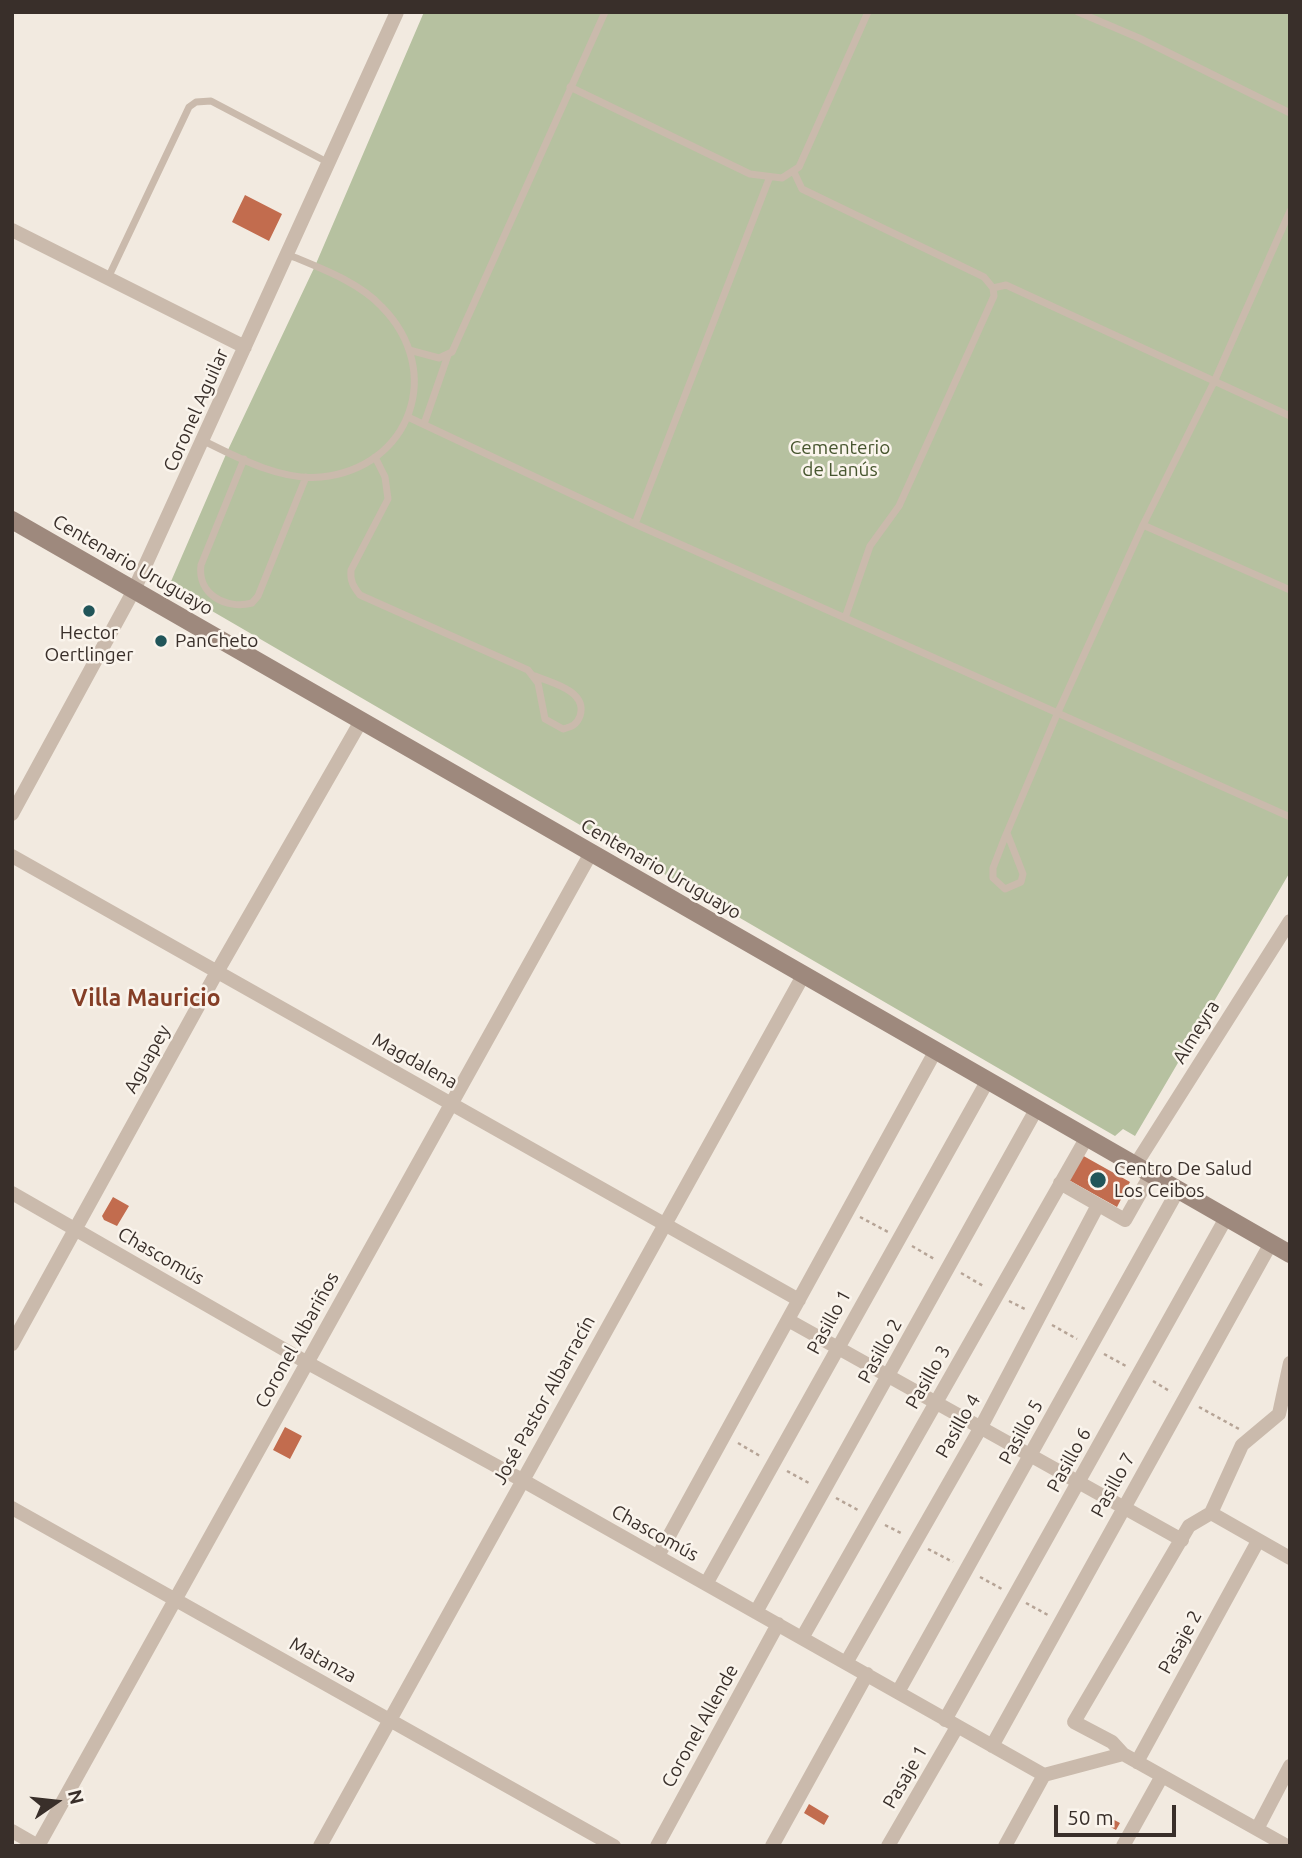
<!DOCTYPE html>
<meta charset="utf-8">
<style>
body{margin:0}
#map{position:relative;width:1302px;height:1858px;overflow:hidden;background:#f2eae0;font-family:Ubuntu,sans-serif}
canvas{display:block}
.frame{position:absolute;inset:0;border:14px solid #392f2a;pointer-events:none}
.north{position:absolute;left:21px;top:1767px;width:70px;height:70px;-webkit-text-stroke:5px #faf4ec;paint-order:stroke;rotate:76deg;font-size:19px;font-weight:700;line-height:28px;text-align:center;color:#392f2a}
.north::after{content:'';display:block;margin:auto;width:24px;height:32px;background:#392f2a;clip-path:polygon(50% 0,100% 100%,50% 72%,0 100%)}
.scale{position:absolute;left:1054px;top:1805px;width:122px;height:32px;box-sizing:border-box;border:4px solid #392f2a;border-top:0;padding-left:9px;font-size:21px;line-height:24px;white-space:nowrap;color:#392f2a;-webkit-text-stroke:5px #faf4ec;paint-order:stroke}
</style>
<div id="map">
<canvas width="1302" height="1858"></canvas>
<div class="frame"></div>
<div class="north">N</div>
<div class="scale">50 m</div>
</div>
<script>
const g = document.querySelector('canvas').getContext('2d');
g.lineJoin = 'round';
function fillPath(path, color) { g.fillStyle = color; g.fill(path, 'evenodd'); }
function trace(path, color, width, dash) { g.strokeStyle = color; g.lineWidth = width; g.lineCap = dash ? 'butt' : 'round'; g.setLineDash(dash || []); g.stroke(path); }
function label(font, color, halo, rows, align = 'center') {
  g.font = font + ' Ubuntu,sans-serif'; g.lineWidth = 5; g.setLineDash([]); g.textBaseline = 'middle'; g.strokeStyle = halo; g.fillStyle = color; for (const [text, x, y, turn = 0] of rows) {
    g.save(); g.translate(x, y); g.rotate((+turn || 0) * Math.PI / 180); g.textAlign = isNaN(turn) ? turn : align; if (halo) g.strokeText(text, 0, 0); g.fillText(text, 0, 0); g.restore();
  }
}
fillPath(new Path2D(`
 M424 12H1290V872L1135 1136 1123 1129 1115 1136 169 586 227 452 315 266Z`), '#b6c1a0');
fillPath(new Path2D(`
 M245 195 282 214 269 241 232 222Z
 M1080 1154 1130 1182 1117 1207 1067 1179Z
 M113 1197 129 1206 117 1226 104 1220 102 1216Z
 M285 1427 302 1436 290 1459 273 1450Z
 M809 1804 829 1816 824 1825 804 1813Z
 M1101 1813 1120 1823 1116 1830 1098 1820Z`), '#c26c4e');
trace(new Path2D(`
 M860 1217 888 1232
 M912 1246 936 1260
 M961 1273 985 1287
 M1009 1301 1025 1309
 M1052 1325 1077 1339
 M1104 1354 1126 1366
 M1153 1381 1171 1392
 M1199 1407 1239 1429
 M738 1443 760 1456
 M787 1471 809 1483
 M836 1498 858 1510
 M885 1525 901 1533
 M928 1549 953 1562
 M980 1577 1002 1589
 M1026 1603 1048 1615`), '#b6a496', 2.5, [3.5, 3.5]);
trace(new Path2D(`
 M1078 12 1139 38 1290 113
 M570 87 750 174 782 178 799 167 868 12
 M794 172 802 189 984 277 993 288 994 296 899 506 870 546 845 618
 M108 278 189 107 196 102 211 101 329 163
 M993 288 1006 285 1290 416
 M409 350 439 358 452 352 605 12
 M410 418 635 524 1290 817
 M424 424 448 355
 M204 441C238 458 282 481 321 477 411 468 445 371 382 307 359 282 320 268 289 255
 M375 457 385 477 388 499 351 570C350 581 353 586 360 595L528 670 538 683 545 719 563 729C571 727 577 725 580 716 588 691 552 683 535 676
 M244 459 201 565C197 594 226 610 252 603L258 596 306 477
 M635 524 769 179
 M1143 525 1290 590
 M1007 833 1023 874 1021 882 1005 889 993 878V868L1005 837 1058 712 1143 525 1214 382 1290 211`), '#cabaac', 7);
trace(new Path2D(`
 M12 230 245 347
 M12 814 134 590 397 12
 M12 856 799 1300
 M1136 1164 1290 921
 M1060 1183 1125 1220 1151 1174
 M12 1193 306 1362 522 1480 1044 1775 1123 1754
 M788 1320 1182 1540
 M12 1344 217 972 361 721
 M12 1508 614 1846
 M1211 1513 1290 1558
 M658 1556 936 1050
 M706 1584 988 1080
 M756 1612 1037 1108
 M802 1638 1087 1137
 M846 1663 981 1427 1098 1205
 M898 1692 1178 1190
 M945 1720 1226 1218
 M992 1746 1271 1243
 M1137 1762 1258 1541
 M1257 1829 1290 1766
 M12 1831 38 1846
 M38 1846 591 853
 M320 1846 804 974
 M657 1846 778 1624
 M772 1846 867 1674
 M888 1846 957 1727
 M1005 1846 1044 1775
 M1123 1846 1162 1776
 M1287 1846 1123 1754 1112 1742 1074 1722 1189 1526 1211 1513 1242 1445 1279 1414 1290 1363`), '#cabaac', 14);
trace(new Path2D(`
 M12 520 1290 1254`), '#9e897d', 18);
for (const [x, y, r, color] of [
 [89,611,7,"#215559"],
 [161,641,7,"#215559"],
 [1098,1180,9,"#215559"]
]) { const dot = new Path2D(); dot.arc(x, y, r, 0, 2 * Math.PI); g.fillStyle = color; g.fill(dot); trace(dot, '#faf4ec', 2.5); }
label('19px', '#392f2a', '#faf4ec', [
 ["Coronel Aguilar",196,410,-66],
 ["Centenario Uruguayo",133,565,30],
 ["Centenario Uruguayo",661,869,30],
 ["Almeyra",1196,1032,-58],
 ["Aguapey",147,1059,-61],
 ["Magdalena",415,1061,29],
 ["Chascomús",161,1256,30],
 ["Pasillo 1",829,1322,-61],
 ["Coronel Albariños",297,1340,-61],
 ["Pasillo 2",880,1351,-61],
 ["Pasillo 3",928,1377,-60],
 ["José Pastor Albarracín",544,1400,-61],
 ["Pasillo 4",958,1426,-60],
 ["Pasillo 5",1021,1432,-61],
 ["Pasillo 6",1069,1460,-61],
 ["Pasillo 7",1113,1485,-61],
 ["Chascomús",655,1533,29],
 ["Pasaje 2",1180,1642,-61],
 ["Matanza",323,1660,29],
 ["Coronel Allende",700,1726,-61],
 ["Pasaje 1",905,1777,-60]
]);
label('19px', '#47562f', '#faf4ec', [
 ["Cementerio",840,448],
 ["de Lanús",840,470]
]);
label('19px', '#392f2a', '#faf4ec', [
 ["Hector",89,633,"center"],
 ["Oertlinger",89,655,"center"],
 ["PanCheto",175,641],
 ["Centro De Salud",1114,1169],
 ["Los Ceibos",1114,1191]
], 'left');
label('bold 23px', '#853e26', '#faf4ec', [
 ["Villa Mauricio",146,998]
]);
</script>
